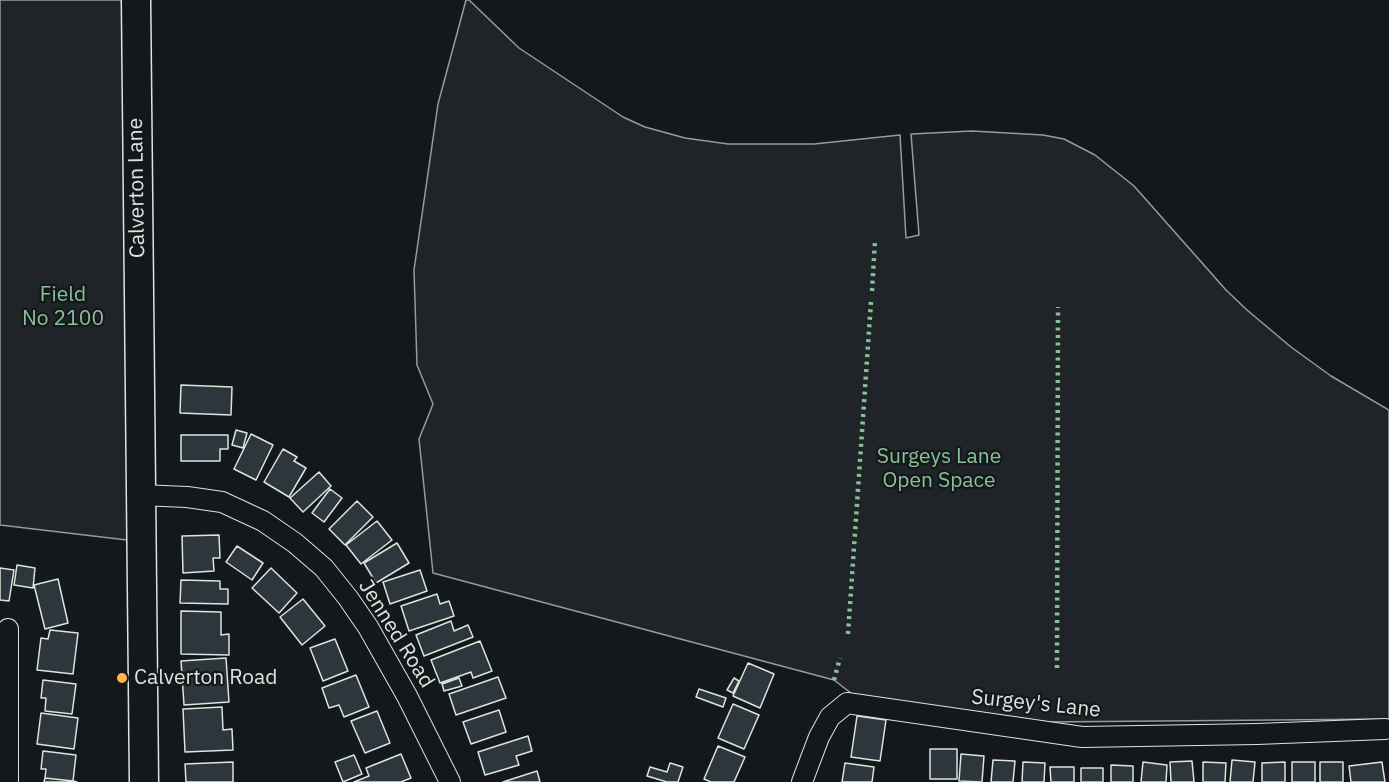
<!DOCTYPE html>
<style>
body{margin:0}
canvas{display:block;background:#14181c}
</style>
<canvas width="1389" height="782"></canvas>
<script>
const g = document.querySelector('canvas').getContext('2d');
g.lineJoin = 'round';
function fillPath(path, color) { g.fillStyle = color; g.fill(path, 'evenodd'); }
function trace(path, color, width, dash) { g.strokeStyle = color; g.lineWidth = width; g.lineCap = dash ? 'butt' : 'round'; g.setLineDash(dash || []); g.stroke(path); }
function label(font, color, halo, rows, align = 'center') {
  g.font = font + ' "IBM Plex Sans",sans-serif'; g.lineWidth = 4.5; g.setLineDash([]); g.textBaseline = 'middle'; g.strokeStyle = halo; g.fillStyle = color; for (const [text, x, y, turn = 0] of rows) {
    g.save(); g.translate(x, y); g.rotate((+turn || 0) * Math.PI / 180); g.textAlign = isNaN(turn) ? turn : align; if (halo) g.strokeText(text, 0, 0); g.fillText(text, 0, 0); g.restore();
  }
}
const green = new Path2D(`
 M0 0H124L127 230V540L0 525Z
 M466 0H469L519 48 623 117 645 127 685 138 728 144H814L900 135 906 238 919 235 911 134 972 131 1043 135 1064 139 1095 155 1134 186 1226 290 1247 310 1291 347 1331 376 1389 410V719L1044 722 856 697 834 680 433 573 419 439 433 404 417 365 414 270 438 104Z`);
fillPath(green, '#202428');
trace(green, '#939e99', 1.5);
const building = new Path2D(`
 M181 385 232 387 231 415 180 413Z
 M236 430 247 433 243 448 232 445Z
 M251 434 273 445 256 480 234 469Z
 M181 435H228V449H220V461H181Z
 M283 449 297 457 294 461 306 468 289 497 264 482Z
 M319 472 331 486 303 512 290 498Z
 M330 489 342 498 324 522 312 513Z
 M357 501 373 517 345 545 329 529Z
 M377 521 392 540 361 564 346 545Z
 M219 535 220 558H213L214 571 183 573 182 536Z
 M397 543 409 563 376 583 364 563Z
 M237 546 263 563 252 580 226 562Z
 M17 565 35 568 33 588 14 585Z
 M0 568 14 570 9 601 0 600Z
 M271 568 297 593 279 613 252 588Z
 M420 570 427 591 390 604 383 582Z
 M58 579 68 623 45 629 34 585Z
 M181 580 220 581V589H228V604L180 603Z
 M437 594 440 604 449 601 454 616 409 631 401 606Z
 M303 599 325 626 302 645 280 617Z
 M181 611 221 612V635L229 634V655L181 654Z
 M451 621 454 631 468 625 473 637 424 656 416 635Z
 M50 630 78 633 73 674 37 670 41 638 48 639Z
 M335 639 348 671 323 681 310 648Z
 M480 641 492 671 473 678 471 672 440 683 431 660Z
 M226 658 229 702 184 705 181 661Z
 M748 663 774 674 760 708 733 696Z
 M356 675 369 707 344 717 339 705 329 708 322 688Z
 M498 677 506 698 456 715 449 694Z
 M459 678 462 686 444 691 442 684Z
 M734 678 739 681 733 693 727 690Z
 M43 680 76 684 72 714 45 711 46 698H41Z
 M699 689 726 698 723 707 696 697Z
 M733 704 759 715 744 749 718 738Z
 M222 707 223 730 232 729 233 750 185 752 183 709Z
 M499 710 506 732 471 744 463 722Z
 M377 711 390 743 365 753 351 721Z
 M41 713 78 718 74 749 37 744Z
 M857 716 886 720 880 761 851 757Z
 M528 736 532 751 516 756 519 765 485 775 478 752Z
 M718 746 745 757 734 782H711L704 779Z
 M930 749H957V779H930Z
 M43 751 76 755 73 781 45 778 46 769H41Z
 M401 754 411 778 401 782H354L369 776 366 768Z
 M961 754 984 756 982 782 959 781Z
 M354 755 362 774 343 782 335 762Z
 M993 760 1015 761 1013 782H991Z
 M1232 760 1255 762 1253 782H1230Z
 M1192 761 1194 782H1171L1170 762Z
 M233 762V782H186L185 764Z
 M1023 762 1045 763 1044 782H1022Z
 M1143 762 1167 765 1166 782H1141Z
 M1203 762 1226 763 1225 782H1203Z
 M1285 762V782H1262V763Z
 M1292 762H1315V782H1292Z
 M1320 762H1343V782H1320Z
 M1382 762 1385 782H1351L1349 766Z
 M670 763 683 767 678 782H667L647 776 650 767 667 772Z
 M845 763 874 767 872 782H842Z
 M1111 765 1133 766V782H1111Z
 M1050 767H1074V782H1051Z
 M1081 768H1103V782H1081Z
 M537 771 540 782H503Z
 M45 778 73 781 77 782H44Z`);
fillPath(building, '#2c363c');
trace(building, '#d8e6dc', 1.5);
const street = new Path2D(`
 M140 495 187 497 222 502 263 521 295 543 324 568 348 598 368 627 407 696 450 782
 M8 629V782
 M802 782 819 737 830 717 847 703 1082 737 1257 734 1385 729`);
const secondary = new Path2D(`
 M136 0 144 782`);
trace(street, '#d8e6dc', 22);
trace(secondary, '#d8e6dc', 31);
trace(street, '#14181c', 20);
trace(secondary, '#14181c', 28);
trace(new Path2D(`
 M872 291 875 241
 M848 634 871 302
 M1057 668 1058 307
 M834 680 840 658`), '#8ac095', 4.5, [3, 4.5]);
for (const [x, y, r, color] of [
 [122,678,6,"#ffb74d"]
]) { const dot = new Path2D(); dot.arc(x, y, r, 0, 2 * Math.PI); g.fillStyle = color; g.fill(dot); trace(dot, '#14181c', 2); }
label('21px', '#d8e6dc', '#14181c', [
 ["Calverton Lane",137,188,-91],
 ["Jenned Road",396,634,58],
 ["Surgey's Lane",1036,704,6]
]);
label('21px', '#8ac095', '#14181c', [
 ["Field",63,295],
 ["No 2100",63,319],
 ["Surgeys Lane",939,457],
 ["Open Space",939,481]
]);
label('21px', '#d8e6dc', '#14181c', [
 ["Calverton Road",134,678]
], 'left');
</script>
